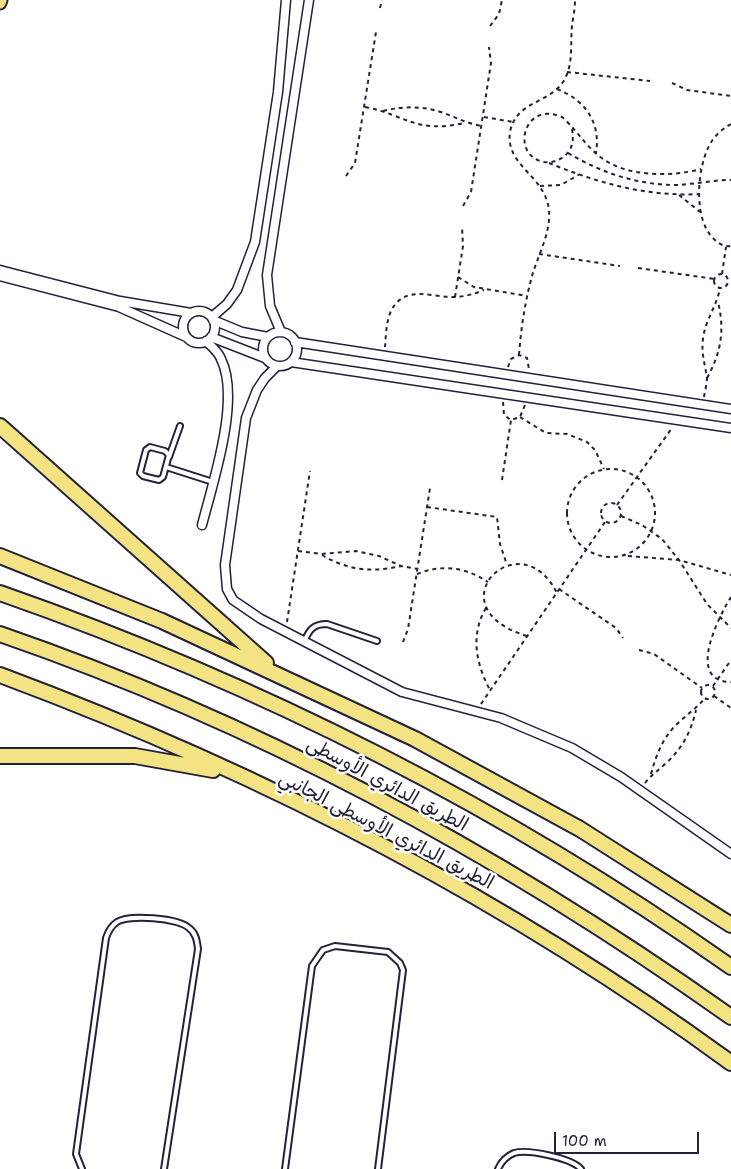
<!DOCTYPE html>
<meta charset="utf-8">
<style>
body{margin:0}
#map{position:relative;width:731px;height:1169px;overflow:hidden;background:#fff;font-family:"Shantell Sans",sans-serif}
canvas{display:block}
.scale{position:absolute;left:554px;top:1132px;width:145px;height:22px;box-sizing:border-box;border:2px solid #22223b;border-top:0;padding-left:6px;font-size:15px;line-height:18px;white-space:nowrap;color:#22223b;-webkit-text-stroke:4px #fff;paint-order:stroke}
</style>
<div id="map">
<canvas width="731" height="1169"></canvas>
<div class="scale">100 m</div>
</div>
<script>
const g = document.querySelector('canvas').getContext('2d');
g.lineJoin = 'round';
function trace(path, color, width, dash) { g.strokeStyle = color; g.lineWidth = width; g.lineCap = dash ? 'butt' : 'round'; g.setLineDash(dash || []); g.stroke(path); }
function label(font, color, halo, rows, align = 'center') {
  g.font = font + ' "Shantell Sans","Playpen Sans Arabic",sans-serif'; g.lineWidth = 5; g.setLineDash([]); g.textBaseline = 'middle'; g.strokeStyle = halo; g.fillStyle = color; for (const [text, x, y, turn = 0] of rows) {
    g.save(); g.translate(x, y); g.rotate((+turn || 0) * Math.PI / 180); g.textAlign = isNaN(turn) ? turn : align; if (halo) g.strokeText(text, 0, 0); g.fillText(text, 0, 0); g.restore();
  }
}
const lane = new Path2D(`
 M150 447 165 451 169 455 163 477 159 480 143 476 140 473 146 450Z
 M169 457 180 426
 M166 467 213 482
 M304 642C309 630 313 624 327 624L377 641
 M82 1169 76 1154 106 938C108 932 111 926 117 922 128 914 179 918 189 928 196 933 197 941 198 949L164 1169
 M285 1169 312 966 323 950 335 946 388 952 400 963 403 970 378 1169
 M498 1169C501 1162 507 1156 514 1153 528 1149 572 1158 581 1169`);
const street = new Path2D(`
 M0 270 120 301 191 313
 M0 276 119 307 184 336
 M183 327a16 16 0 1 1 32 0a16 16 0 1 1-32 0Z
 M212 317 227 304 237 290 255 242 278 92 286 0
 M213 320 242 332 268 337
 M281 332 270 306 267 275 309 0
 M263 349a17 17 0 1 1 34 0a17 17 0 1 1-34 0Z
 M211 337 265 358
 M295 342 731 409
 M291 362 731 428
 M277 366 265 378 257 390 246 418 225 565 227 589 233 600 261 619 402 692 501 718 572 748 621 777 731 854
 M202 525C213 482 241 399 221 359 218 351 212 347 206 341`);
const primary = new Path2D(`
 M0 3 1 0`);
const highway = new Path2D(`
 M0 426 266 663
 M0 556 162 621 415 739 580 829 731 925
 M0 593C258 683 507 809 731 967
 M0 634C261 724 507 858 731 1017
 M0 675C258 771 508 900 731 1063
 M0 756H135L213 770`);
trace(lane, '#22223b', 8);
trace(street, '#22223b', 11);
trace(primary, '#22223b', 15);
trace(highway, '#22223b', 18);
trace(new Path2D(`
 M380 8 382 0
 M490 26 499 14 502 0
 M567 72 650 81
 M672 83 687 90 731 96
 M557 89C585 100 601 122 596 153
 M365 107C406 115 416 134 464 123
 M383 111C403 106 422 106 441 112 455 117 466 123 481 126
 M484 117 513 122
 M731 124C722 129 714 136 709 146 697 169 693 220 714 239 719 244 724 247 731 246
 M572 129C574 140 573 150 563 157 558 161 551 163 544 162 510 156 523 100 562 117 576 129 586 147 603 159 629 177 672 177 701 169
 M568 153C602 173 637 185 677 185 695 184 713 180 731 180
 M549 163C598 183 647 197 700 194
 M346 176 355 163 376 32
 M540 186 561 185 580 174
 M679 195 700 212
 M463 206 471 192 491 63 489 47
 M539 254 620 266
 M638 268 715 279
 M722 274 726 247
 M714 281a7 7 0 1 1 14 0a7 7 0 1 1-14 0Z
 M458 277 474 287 527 296
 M455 297 463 246 462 227
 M385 347C386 335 386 320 392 309 406 285 431 297 453 297 464 297 474 294 484 290
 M519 355C521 328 525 302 532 276 538 255 551 233 549 210 545 175 505 166 510 132 516 101 548 104 563 82 574 65 570 45 572 26 573 18 575 9 575 0
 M508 367 511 359 519 355 527 358 529 369
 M707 378C721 353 725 330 718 302
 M704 397C705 391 707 384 707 378 705 364 701 353 703 339 705 320 717 306 720 288
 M503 402 504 415 511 420 520 417 525 405
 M520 417 546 433 567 434 587 442 595 450 604 469
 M567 513a44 44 0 1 1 88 0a44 44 0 1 1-88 0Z
 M502 480 511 420
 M601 513a10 10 0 1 1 20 0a10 10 0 1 1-20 0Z
 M617 505 672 428
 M427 507 497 517 500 544 507 565
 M621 516 642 525 662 539 679 560 707 604 731 628
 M298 551 321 554 356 551 379 556 401 566 417 569
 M322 555C347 570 372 573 401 566
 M628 556 679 560 731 575
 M417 574C442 564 465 567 488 582
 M559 589 616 628 623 638
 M731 597C719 616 685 682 731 682
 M486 608C470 635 476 664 490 690
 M287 622 310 471
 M527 636C431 607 520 519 557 593
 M403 642 408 629 430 488
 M639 650 654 654 702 688
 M701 692a7 7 0 1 1 14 0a7 7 0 1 1-14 0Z
 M713 686 731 660
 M714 696 731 708
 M481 704 605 522
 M651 774C656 756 662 739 676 725 686 715 696 709 705 698
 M645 783C651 775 658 771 665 764 682 749 691 732 696 710`), '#22223b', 2, [4, 4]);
trace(lane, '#fff', 4);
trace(street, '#fff', 8);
trace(primary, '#f4e382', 11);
trace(highway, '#f4e382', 14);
label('19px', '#22223b', '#fff', [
 ["الطريق الدائري الأوسطى",387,785,28],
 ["الطريق الدائري الأوسطى الجانبي",386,831,27]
]);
</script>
